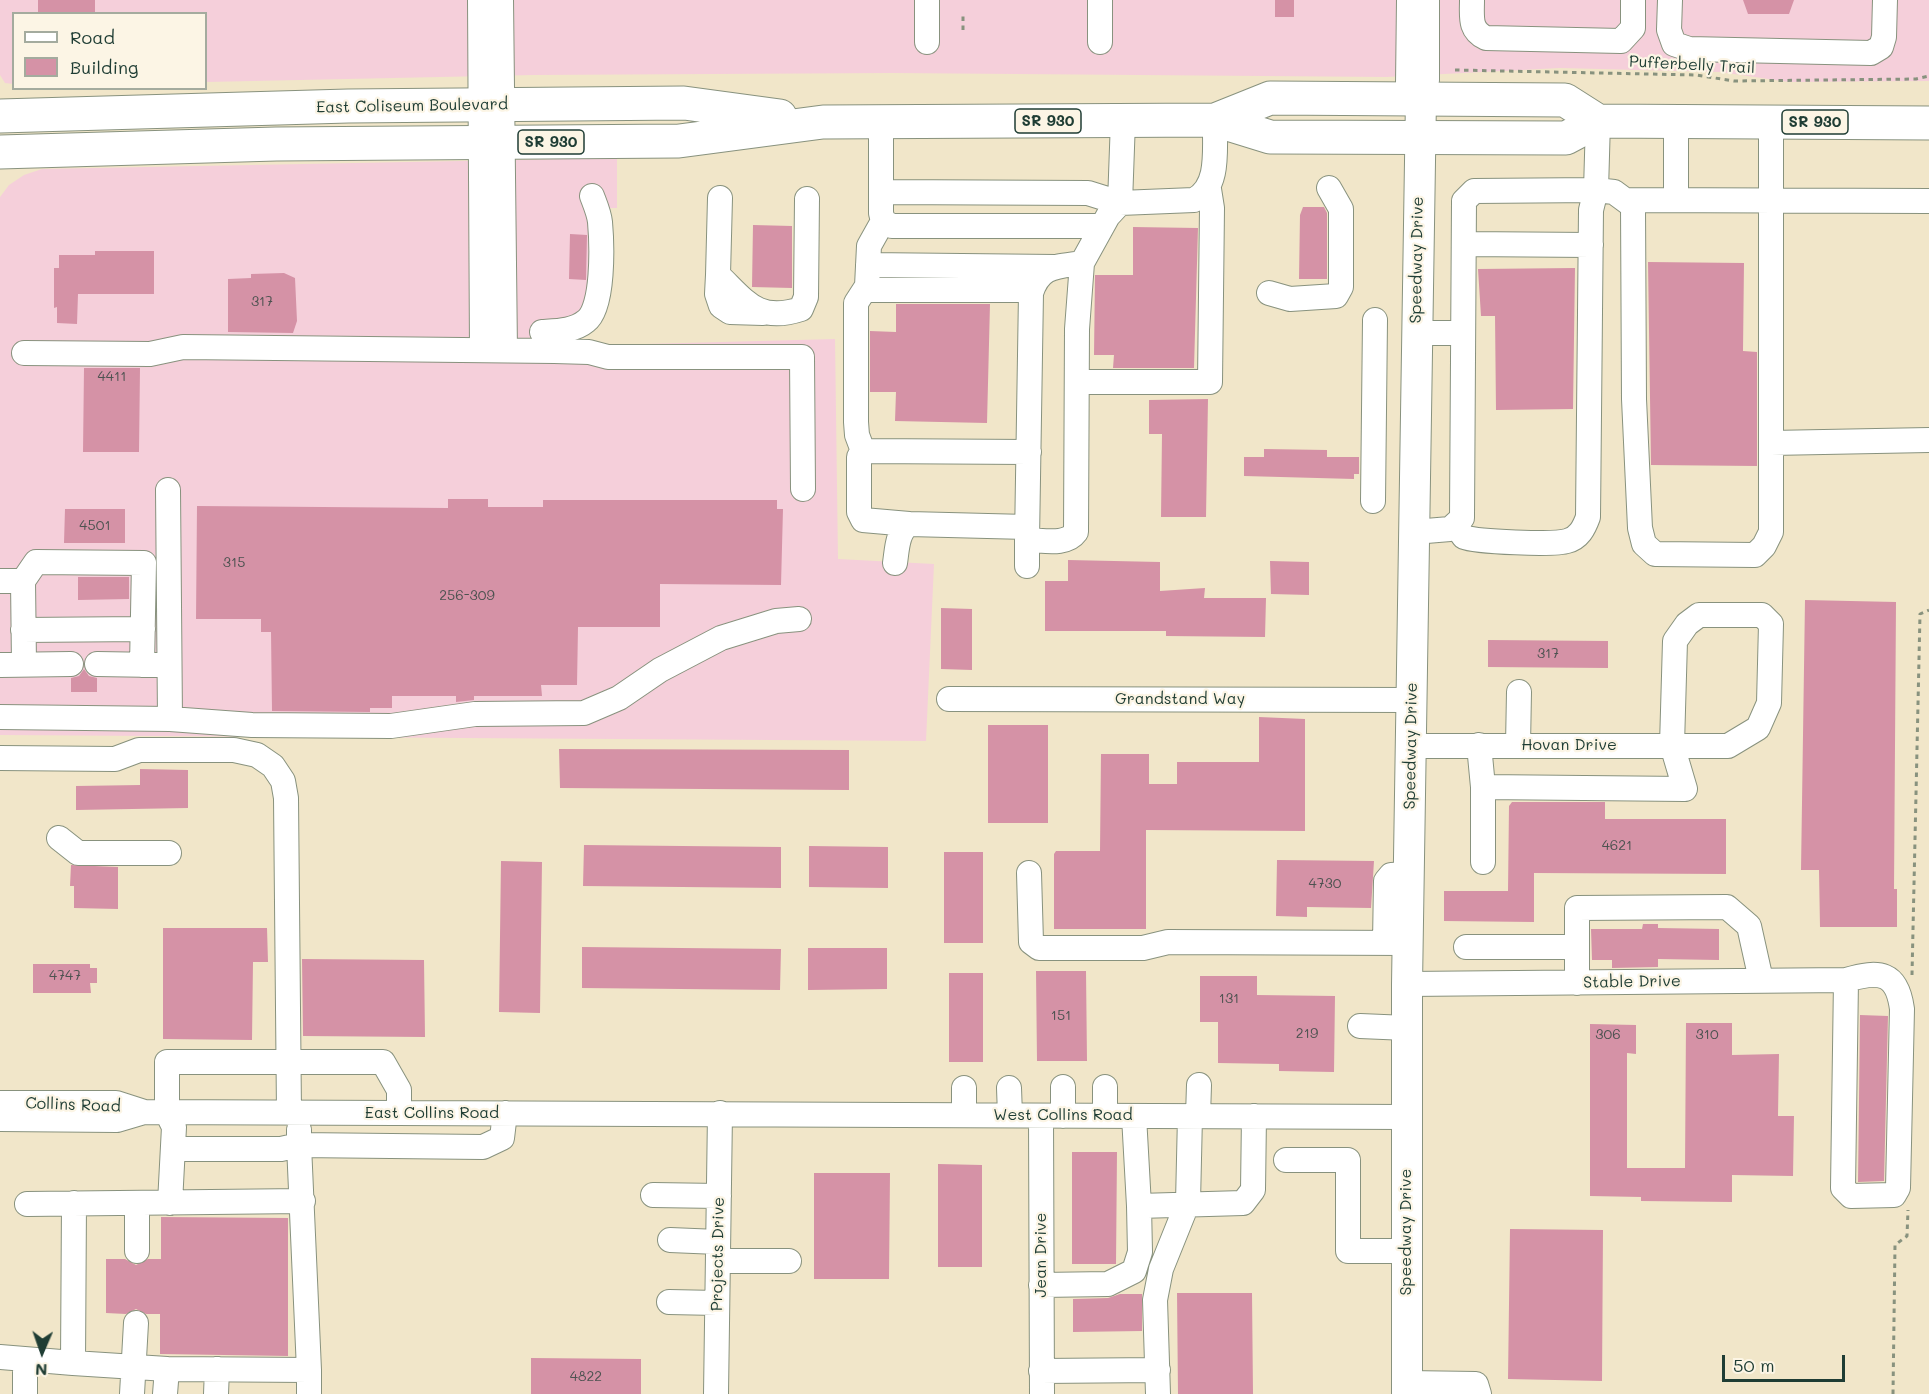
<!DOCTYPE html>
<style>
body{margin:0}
#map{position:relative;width:1929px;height:1394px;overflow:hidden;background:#f1e6c9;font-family:Mali,sans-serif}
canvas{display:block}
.legend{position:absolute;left:12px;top:12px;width:195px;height:78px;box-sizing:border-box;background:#fcf5e5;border:2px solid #a4ab9e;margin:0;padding:8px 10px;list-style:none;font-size:18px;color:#1f3d34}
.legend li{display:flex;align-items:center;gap:12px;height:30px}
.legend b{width:30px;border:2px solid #a4ab9e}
.north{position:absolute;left:12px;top:1322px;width:60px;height:60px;-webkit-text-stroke:4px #fcf5e5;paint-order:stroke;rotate:182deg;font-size:16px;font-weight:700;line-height:24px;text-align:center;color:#1f3d34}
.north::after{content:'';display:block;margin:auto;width:21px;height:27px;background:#1f3d34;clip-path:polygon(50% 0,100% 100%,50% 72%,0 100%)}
.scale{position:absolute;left:1722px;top:1355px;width:123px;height:27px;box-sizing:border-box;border:3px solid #1f3d34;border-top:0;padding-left:8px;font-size:18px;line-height:21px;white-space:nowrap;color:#1f3d34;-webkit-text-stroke:4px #fcf5e5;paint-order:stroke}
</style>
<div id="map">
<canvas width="1929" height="1394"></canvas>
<ul class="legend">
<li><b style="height:8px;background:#fff"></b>Road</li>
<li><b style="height:16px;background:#d592a6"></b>Building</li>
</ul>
<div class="north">N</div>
<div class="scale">50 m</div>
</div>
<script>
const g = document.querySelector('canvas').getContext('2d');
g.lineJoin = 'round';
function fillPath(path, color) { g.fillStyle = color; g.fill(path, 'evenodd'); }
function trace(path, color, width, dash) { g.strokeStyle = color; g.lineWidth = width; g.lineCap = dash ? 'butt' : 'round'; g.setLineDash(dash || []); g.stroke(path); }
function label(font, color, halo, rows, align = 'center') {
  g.font = font + ' Mali,sans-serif'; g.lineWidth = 4.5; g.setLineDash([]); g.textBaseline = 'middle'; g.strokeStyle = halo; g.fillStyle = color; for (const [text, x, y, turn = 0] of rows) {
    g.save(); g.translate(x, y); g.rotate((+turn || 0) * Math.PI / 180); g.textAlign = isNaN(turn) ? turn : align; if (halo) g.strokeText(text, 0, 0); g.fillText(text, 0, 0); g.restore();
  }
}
fillPath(new Path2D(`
 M0 0H1929V81L1789 82 1720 72 1560 68 1386 77 892 73 534 75 206 82V14H14L13 84 5 83 0 75Z
 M617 158V208H602L603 312 557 339 607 345 835 339 838 559 934 564 926 741 0 735V197L9 185 24 175 42 169Z`), '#f5cfda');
fillPath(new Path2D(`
 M38 0H95V14H38Z
 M1275 0H1294V17H1275Z
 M1743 0H1794L1789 14H1748Z
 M1303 207H1324L1327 213V279H1299L1300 215Z
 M753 225 792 226V288L752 287Z
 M1133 227 1198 228 1194 368H1113L1114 355H1094L1095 275H1133Z
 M570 234 587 235 586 280 569 279Z
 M95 251H154V294H78L77 324 57 323V307L54 308V268H59V255H95Z
 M1648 262 1744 263 1743 351 1757 352V466L1651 465Z
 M1575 268 1573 409 1496 410 1495 316H1481L1478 269Z
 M251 274 284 273 295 278 297 321 293 333 228 332V279L251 278Z
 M896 304H990L987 423 895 421 896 392H870V331L896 332Z
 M84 368H140L139 452H83Z
 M1208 399 1206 517H1161L1162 434H1149V400Z
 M1264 449 1327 450V457H1359V474H1354V479L1244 476V457H1264Z
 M448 499H488V507H543V500H777V509H783L781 585 660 584V627H578L577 685H541L542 696H474V700L456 702V696H392V708H370V712L272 711 271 632H261V619H196L197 506 448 508Z
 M65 509H125V543H64Z
 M1068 560 1160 562V591L1205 588 1204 598H1266L1265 637 1166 636V631H1045V581H1068Z
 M1270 561 1309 562V595L1271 594Z
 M78 577H129V599L78 600Z
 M1805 600 1896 602 1894 889H1897V927H1820L1819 870H1801Z
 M941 608 972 609V670L941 669Z
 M1488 640 1608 641V668L1488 667Z
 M84 669 89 676 97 678V692H71V678L79 676Z
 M1259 717 1305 719V831L1146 830V929H1054V854L1056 851H1100L1101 754H1149V784H1177V762H1259Z
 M988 725H1048V823H988Z
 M559 749 849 750V790L560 788Z
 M140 769 188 770V808L76 810V786L140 785Z
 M1512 802H1605V819H1726V874L1534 873V922L1444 921V891H1508L1509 806Z
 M584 845 781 847V888L583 886Z
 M809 846 888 847V888L809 887Z
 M944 852H983V943H944Z
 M1277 860 1374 861 1371 908 1307 907V917L1276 916Z
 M501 861 542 862 540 1013 499 1012Z
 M71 865 118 867V909L74 908V886H70Z
 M1643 924H1658V928L1719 929V960L1658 959V967L1612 968V960H1592L1591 929H1642Z
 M163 928H267L268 962H253L252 1040 163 1039Z
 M582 947 781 949 780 990 582 988Z
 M808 948H887V989L808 990Z
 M302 959 424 960 425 1037 303 1036Z
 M33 964H90V968H97V983H90L91 993H33Z
 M1036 971H1086L1087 1061H1037Z
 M949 973H983V1062H949Z
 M1200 976H1257V995L1335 996 1334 1072 1279 1071V1064L1218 1063V1022H1200Z
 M1860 1015 1888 1016 1884 1181 1858 1182Z
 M1686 1023H1732V1055L1779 1054 1778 1116H1794L1793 1176 1732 1175V1202L1641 1201V1197L1590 1196V1024L1636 1025V1054L1627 1053V1168H1685Z
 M1072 1152H1117L1116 1264H1072Z
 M938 1164 982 1165V1267H938Z
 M814 1173H890L889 1279H814Z
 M161 1217 288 1218V1356L160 1354V1314H146L136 1309 126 1314 106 1313V1259H125L136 1265 148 1259H161Z
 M1510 1229 1603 1230 1602 1381 1508 1379Z
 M1177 1293H1252L1253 1394H1178Z
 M1120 1294H1142V1331L1073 1332V1299L1108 1298Z
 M531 1358 641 1359V1394H531Z`), '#d592a6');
const minor = new Path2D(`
 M480 0 482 350
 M501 0 505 350
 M927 0V42
 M1409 0 1408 84 1421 98 1427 80V0
 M1472 0C1472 17 1469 30 1486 38L1621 41 1633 28V0
 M1670 0 1669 30 1674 44 1689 49 1871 53 1881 47 1884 37 1885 0
 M1100 42V0
 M1123 120 1120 203 1194 200C1221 186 1214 147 1215 120
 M1598 121 1596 190 1614 192 1633 206 1634 399 1640 528 1644 544 1655 554 1755 555 1764 546 1771 532V122
 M881 122V213L883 221 892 226H1101
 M881 192 1088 193 1120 203 1108 216 1082 263 1077 329 1076 532C1066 546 1043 540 1027 540L1031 293C1040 265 1056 267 1082 263
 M720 198 718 275C746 302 758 323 801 309L806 297 807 199
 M1676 199V122
 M1627 200 1929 201
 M1464 244 1591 245
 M868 265 1055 267
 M718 275 717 294 721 306 730 312 763 313
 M865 290H1032
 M1269 293 1290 299 1336 296 1341 287V209L1329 188
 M542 332C557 331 574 331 586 321 604 308 602 244 600 222 599 213 595 204 592 196
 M1416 333H1463
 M24 353 150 354 183 347 554 351 589 352 608 357H802L803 489
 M1077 382H1210L1212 208 1209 189
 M1771 443 1929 440
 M863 451 857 435 856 422V303L867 286 869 246 883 221
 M168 490 170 719
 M1373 501 1375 320
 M909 524 863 520 859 512V457L863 451 1029 452
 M1414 532 1450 529 1462 518 1464 201 1474 191 1596 190 1591 210 1588 517C1584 528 1579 538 1567 541 1555 545 1476 542 1464 537L1456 526
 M895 563C897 550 897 532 909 524L1027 527
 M1027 566V540
 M0 581H23L24 664
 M23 581 36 562 144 563 142 665
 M23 630 143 629
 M97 664 157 665
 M0 665 71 664
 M949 699 1411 700
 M0 717 170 719 252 725 391 726 475 714 584 713 619 698 660 670 721 638 776 621 799 619
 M1479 745 1483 787V862
 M1518 745 1519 692
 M1411 746H1728L1758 728 1769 703 1771 624 1762 615H1699L1687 624 1675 641 1672 745 1685 789 1483 787
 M0 758 115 759 139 750H234L257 755 273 766 283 781 286 798 289 1113
 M59 838 78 853H169
 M1029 873 1031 942 1039 948H1143L1168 942 1408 943
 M1385 943 1386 881 1391 875 1409 874
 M1466 947H1577
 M1577 983V908L1727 907 1749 926 1761 980
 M1407 984 1846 980C1880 970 1897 972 1902 1009L1898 1188 1894 1195 1851 1196 1843 1188 1846 980
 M1360 1026 1407 1028
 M1063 1087V1116
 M1105 1087V1116
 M964 1088V1115
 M1009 1088 1010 1115
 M0 1103H116L144 1112
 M1041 1116 1042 1394
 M1134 1116 1139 1206
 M1198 1116 1199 1085
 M0 1119 117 1120 144 1112 1406 1117
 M173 1149H281L299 1145V1130
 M1286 1160H1348V1251H1406
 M653 1195 719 1196
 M170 1203 174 1127 167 1113V1062H383L399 1090V1113
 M27 1204 303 1201
 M670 1240 718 1242
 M137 1251V1203
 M718 1261H789
 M1041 1285 1108 1284 1134 1271 1140 1252 1139 1206 1243 1203 1253 1190 1254 1116
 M669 1302 717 1303
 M0 1357 73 1363 74 1203
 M73 1363 167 1369 309 1370 299 1145 483 1147 502 1138 505 1113
 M309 1370V1394
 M1041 1371 1158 1370
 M1407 1383 1476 1384 1479 1394
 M25 1394V1359
 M132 1394 136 1323
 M165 1394 167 1369
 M216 1394 217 1369
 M716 1394 720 1113
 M1158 1394 1155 1300 1161 1269 1188 1202 1190 1116`);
const major = new Path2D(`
 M1407 1394V984L1421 98`);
const highway = new Path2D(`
 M0 116 348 106 684 103 780 116
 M1215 120 1270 98 1565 100 1598 121
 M0 152 276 144 679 141 823 122 1215 120 1270 137 1566 138 1598 121 1929 123`);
trace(minor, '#88927e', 26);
trace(major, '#88927e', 32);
trace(highway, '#88927e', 35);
trace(new Path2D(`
 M963 30V16
 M1455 70 1696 75 1734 81 1916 79 1929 76
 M1912 975 1920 614 1929 610
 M1893 1394 1895 1245 1907 1236 1908 1210`), '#88927e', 3, [4.5, 4.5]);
trace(minor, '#fff', 24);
trace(major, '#fff', 30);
trace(highway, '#fff', 33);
label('14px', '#4c5250', null, [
 ["317",262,302],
 ["4411",112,377],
 ["4501",95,526],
 ["315",234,563],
 ["256-309",467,596],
 ["317",1548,654],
 ["4621",1617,846],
 ["4730",1325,884],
 ["4747",65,976],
 ["131",1229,999],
 ["151",1061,1016],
 ["219",1307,1034],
 ["306",1608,1035],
 ["310",1707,1035],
 ["4822",586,1377]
]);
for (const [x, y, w] of [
 [1048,121,66],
 [1815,122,66],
 [551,142,66]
]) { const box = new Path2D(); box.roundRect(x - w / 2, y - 12, w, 24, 4.5); g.fillStyle = '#fcf5e5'; g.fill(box); trace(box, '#1f3d34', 1.5); }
label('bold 15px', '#1f3d34', null, [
 ["SR 930",1048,121],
 ["SR 930",1815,122],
 ["SR 930",551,142]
]);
label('16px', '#1f3d34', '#fcf5e5', [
 ["Pufferbelly Trail",1692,65,3],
 ["East Coliseum Boulevard",412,106,-1],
 ["Speedway Drive",1417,260,-89],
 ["Grandstand Way",1180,699],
 ["Hovan Drive",1569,745],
 ["Speedway Drive",1411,746,-89],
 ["Stable Drive",1632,982,-1],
 ["Collins Road",73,1105,2],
 ["East Collins Road",432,1113],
 ["West Collins Road",1063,1115],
 ["Speedway Drive",1406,1232,-90],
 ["Projects Drive",718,1254,-89],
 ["Jean Drive",1041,1255,-90]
]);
</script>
